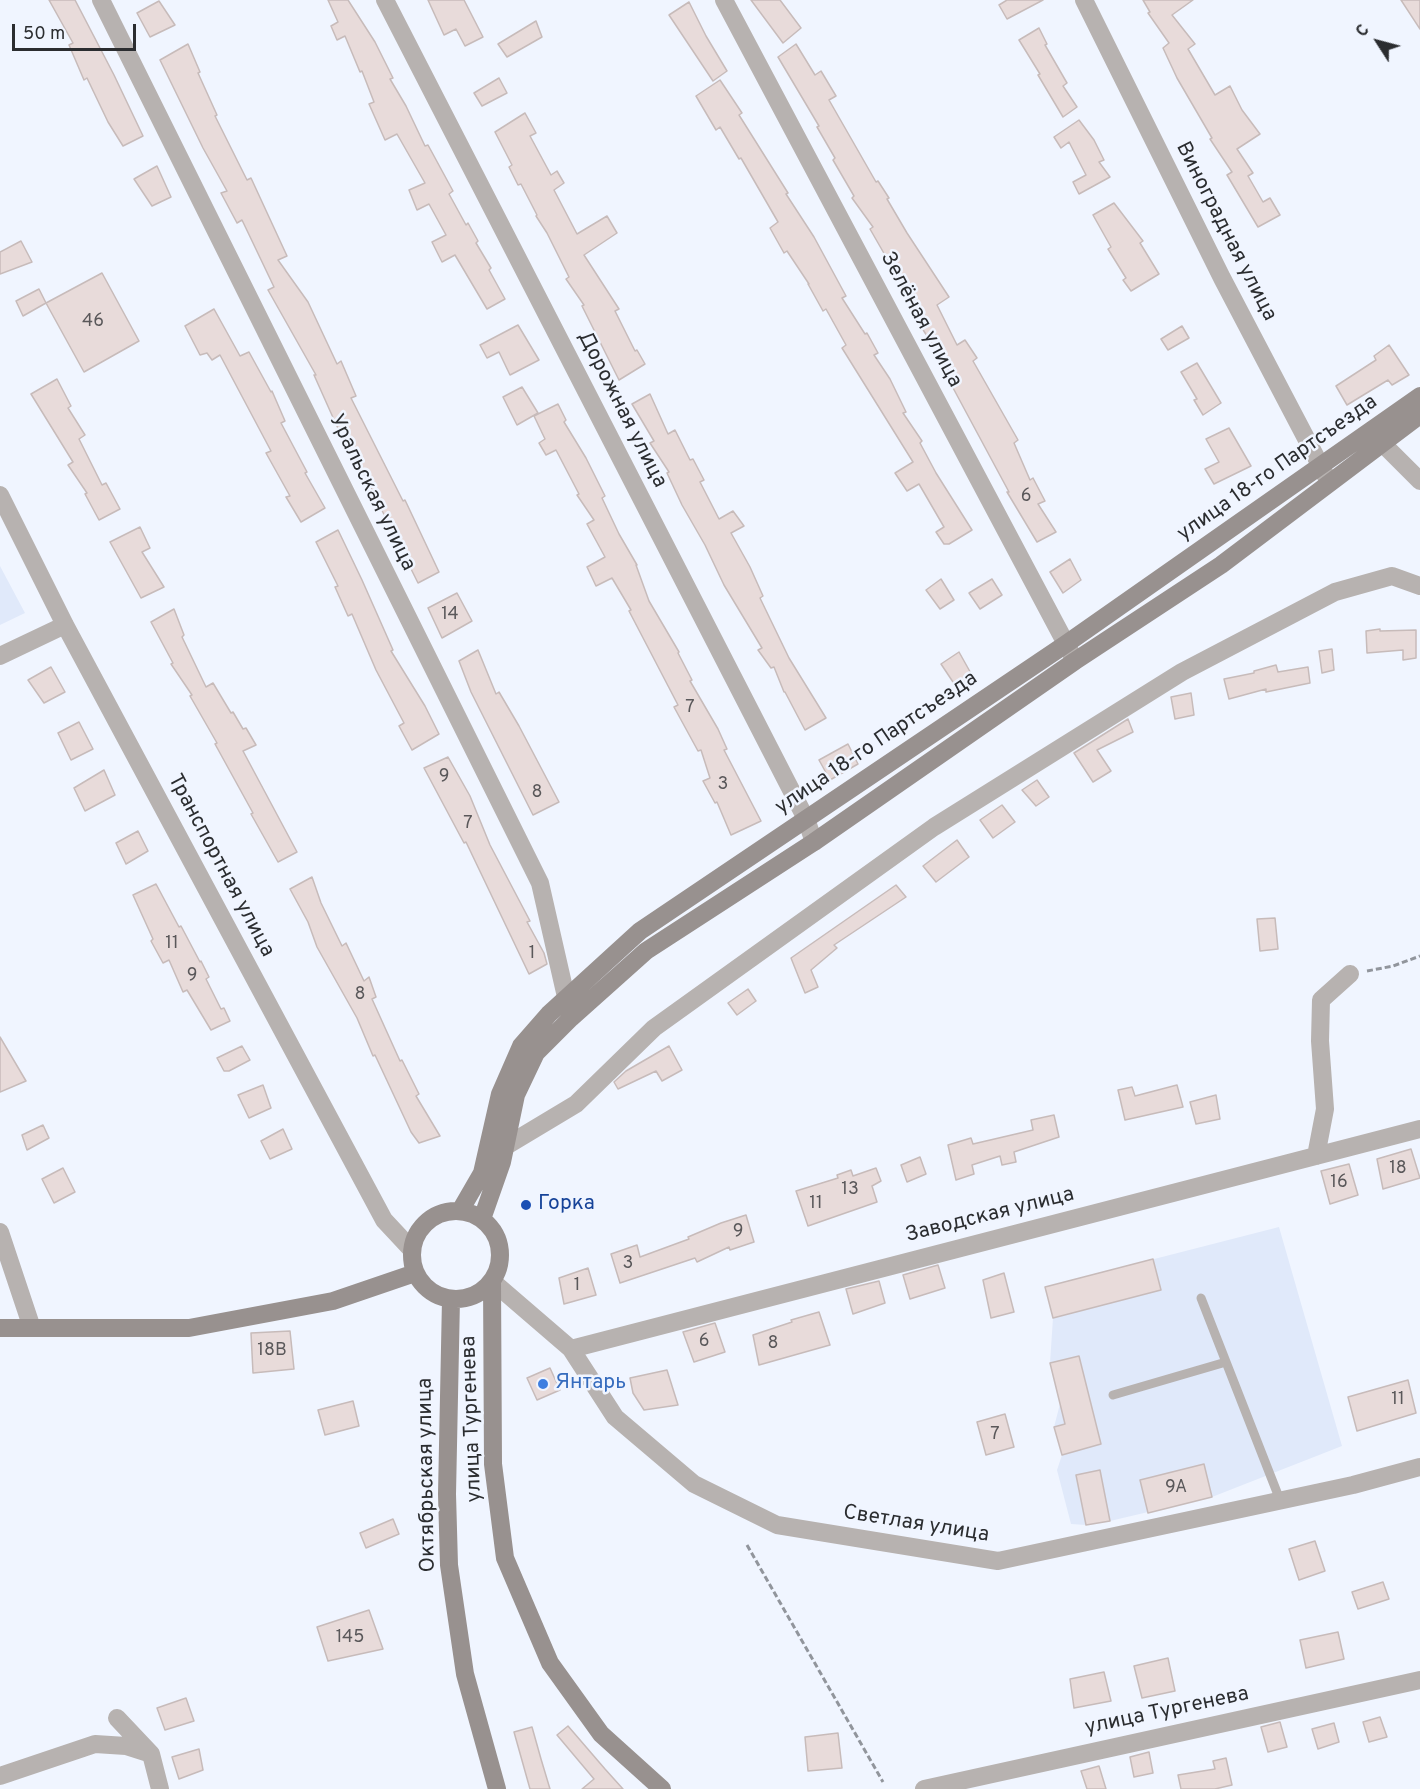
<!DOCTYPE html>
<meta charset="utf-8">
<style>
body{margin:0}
#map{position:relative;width:1420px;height:1789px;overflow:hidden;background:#f0f5ff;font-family:Overpass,sans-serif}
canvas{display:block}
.north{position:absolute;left:1348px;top:12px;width:60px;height:60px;-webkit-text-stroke:4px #f0f5ff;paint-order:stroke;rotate:306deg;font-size:16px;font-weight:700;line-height:24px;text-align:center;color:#2b2d30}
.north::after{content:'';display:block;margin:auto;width:21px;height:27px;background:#2b2d30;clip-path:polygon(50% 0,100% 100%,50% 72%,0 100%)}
.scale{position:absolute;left:12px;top:24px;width:124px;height:27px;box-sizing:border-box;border:3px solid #2b2d30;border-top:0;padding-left:8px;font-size:18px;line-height:21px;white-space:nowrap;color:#2b2d30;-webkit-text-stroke:4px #f0f5ff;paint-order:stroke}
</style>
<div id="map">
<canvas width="1420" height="1789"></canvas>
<div class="north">С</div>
<div class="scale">50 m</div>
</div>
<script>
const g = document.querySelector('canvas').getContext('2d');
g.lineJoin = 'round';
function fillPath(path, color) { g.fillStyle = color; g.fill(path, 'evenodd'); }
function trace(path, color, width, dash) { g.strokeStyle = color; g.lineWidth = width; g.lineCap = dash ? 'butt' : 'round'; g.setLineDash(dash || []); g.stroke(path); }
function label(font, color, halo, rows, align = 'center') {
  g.font = font + ' Overpass,sans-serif'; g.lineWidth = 5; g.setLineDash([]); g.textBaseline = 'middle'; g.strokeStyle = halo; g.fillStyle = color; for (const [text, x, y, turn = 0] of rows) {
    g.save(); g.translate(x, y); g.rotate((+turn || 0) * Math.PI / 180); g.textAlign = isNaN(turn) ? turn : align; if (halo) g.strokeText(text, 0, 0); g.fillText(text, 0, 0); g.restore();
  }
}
fillPath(new Path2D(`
 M0 566 25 613 0 625Z
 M1279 1227 1342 1446 1212 1497 1110 1521 1086 1525 1071 1524 1057 1470 1062 1455 1054 1427 1060 1404 1050 1363 1053 1318 1045 1287Z`), '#e0e9fa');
const building = new Path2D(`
 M49 0H75L114 75 143 136 123 146 108 122 87 78 84 80 69 45 73 43Z
 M328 0H348L375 42 393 78 390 79 406 106 425 146 428 145 453 191 449 194 466 225 468 223 478 241 476 243 491 268 489 270 505 299 487 309 455 255 442 262 432 242 446 235 429 204 417 210 409 190 425 183 397 134 385 140 369 104 374 102 362 71 360 72 345 36 337 40 331 26 338 22Z
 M428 0H464L483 37 465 46 456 29 444 35Z
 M751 0H780L801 28 783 43Z
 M1007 0H1043L1007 19 999 5Z
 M1143 0H1193L1172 15 1195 44 1188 49 1215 95 1230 86 1242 110 1260 134 1237 149 1253 173 1248 176 1263 202 1270 198 1280 215 1258 227 1227 175 1232 172 1210 139 1212 138 1177 78 1163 48 1169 43 1148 13 1150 12Z
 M1401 0H1420V29Z
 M159 1 175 25 150 37 137 13Z
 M689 2 706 36 727 71 713 81 669 15Z
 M536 21 542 37 507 57 498 44Z
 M1039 28 1047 44 1045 45 1067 83 1063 86 1077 107 1063 117 1038 75 1040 74 1019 40Z
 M188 44 200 72 198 73 217 115 215 116 247 180 251 178 287 256 278 260 308 302 337 364 341 361 356 396 351 398 403 501 405 500 439 572 418 583 353 452 350 453 335 422 314 375H316L268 290 274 287 242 220 237 223 221 193 227 191 203 148 160 60Z
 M796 44 815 75 821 71 836 96 829 100 876 182 878 181 889 198 887 199 907 233 949 297 937 305 957 345 965 340 977 358 973 361 1018 440 1014 443 1030 480 1033 478 1045 501 1038 504 1056 532 1037 542 1007 492H1009L952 386 957 383 920 325 924 323 870 229 873 227 852 198 854 196 833 160 835 158 817 127 819 126 778 57Z
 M499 78 507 93 482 106 474 93Z
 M720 80 742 113 739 115 788 193 786 194 814 237 846 296 842 298 865 334 867 333 878 353 874 355 890 379 906 412 903 413 922 441 920 443 936 473 972 530 949 544H944L936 532 944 527 919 484 907 491 895 473 913 462 842 348 846 345 826 309 823 311 808 284H809L787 251 784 253 770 228 778 222 741 158 739 159 720 127 716 130 696 96Z
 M525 113 536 133 530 136 551 175 557 171 564 183 554 190 577 234 607 216 617 233 584 255 619 309 615 311 635 351 637 350 645 364 619 380 582 306 584 305 566 279 569 277 547 233 536 216 537 215 521 184 518 185 509 167 512 165 495 132Z
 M1079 120 1094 140 1104 160 1099 162 1110 177 1079 194 1073 182 1086 175 1069 142 1061 148 1054 137Z
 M157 166 171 197 152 206 134 179Z
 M1114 203 1143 241 1140 243 1159 274 1131 291 1123 280 1126 278 1108 249 1111 247 1093 215Z
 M21 241 32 262 0 274V252Z
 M102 273 139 341 84 372 46 303Z
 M39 289 46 303 23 316 16 301Z
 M214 309 240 356 249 352 271 392 272 391 285 421 281 423 307 472 305 473 325 508 301 522 286 497 290 496 266 453 271 451 220 355 212 360 207 353 200 355 185 326Z
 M518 325 539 360 510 375 499 352 487 358 480 345Z
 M1182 326 1189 338 1168 350 1161 339Z
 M1389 345 1409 375 1392 385 1388 380 1347 405 1336 386 1376 360 1374 356Z
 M1197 363 1221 403 1203 415 1194 400 1197 399 1181 372Z
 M57 379 71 406 68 408 85 435 79 439 102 485 106 483 120 509 99 520 85 494 87 493 68 465 73 462 31 394Z
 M522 387 538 413 517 425 503 397Z
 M650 394 668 434 675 430 690 460 693 459 704 480 700 482 719 519 733 511 744 526 731 533 750 567 763 596 760 598 789 658 826 718 805 730 785 692H784L774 667 771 668 758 650 762 648 724 585 705 545 682 505 667 473 669 472 650 443 654 441 632 404Z
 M558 404 566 420 564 422 586 458 605 496 602 498 619 534 637 565H636L649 601 679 652 678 653 692 680 690 681 718 729 727 749 724 750 761 821 731 835 717 802 715 803 703 781 710 778 701 750 698 751 674 707 678 705 629 611 631 610 612 578 596 586 587 567 605 557 587 524 594 520 577 495 579 494 556 450 546 455 539 443 545 439 534 416Z
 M1229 428 1251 466 1214 484 1205 469 1219 462 1206 439Z
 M140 527 150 548 142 552 164 587 141 598 110 542Z
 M338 530 362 580 393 650 391 651 425 706 439 734 412 750 399 726 404 723 376 670 352 614 348 616 335 587 338 586 316 542Z
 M1070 559 1081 580 1063 593 1050 572Z
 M941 579 954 600 940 609 926 590Z
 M992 579 1002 595 980 609 969 593Z
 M457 593 472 621 442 638 428 608Z
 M174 609 184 635 182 637 206 687 213 683 231 713 233 712 243 729 246 728 256 745 243 751 297 852 278 862 251 814 253 813 215 744 217 743 190 696 192 695 171 664 173 663 151 622Z
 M1380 629V631L1416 630V658L1403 660V650L1367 653 1366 631Z
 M1332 649 1334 670 1322 673 1319 651Z
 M478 650 496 694 499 692 519 726 559 802 533 815 471 692 459 661Z
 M959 652 973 677 957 688 941 664Z
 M1276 665 1278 672 1308 667 1310 683 1266 692V689L1229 699 1224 679 1254 673V671Z
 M51 667 65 692 44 703 28 680Z
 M1191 693 1194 715 1175 719 1171 697Z
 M1128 719 1133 732 1097 750 1111 771 1093 782 1074 753Z
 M79 722 93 749 71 760 58 733Z
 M848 744 858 764 830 780 819 760Z
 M448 757 470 796 490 845 530 921 527 922 544 953 547 964 529 974 466 842 464 843 424 768Z
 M104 770 115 795 85 811 74 788Z
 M1037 780 1049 797 1036 806 1022 790Z
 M1002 805 1015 822 993 838 980 820Z
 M138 831 148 851 126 864 116 843Z
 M957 840 969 857 936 882 923 866Z
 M312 877 321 903 342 946 346 943 364 981 369 977 376 997 372 999 400 1061 402 1060 419 1094 416 1096 440 1136 419 1143 411 1132 375 1055 373 1056 357 1018 317 947 308 922 290 889Z
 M156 884 179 927 181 926 200 962 201 961 209 977 206 979 221 1009 224 1008 230 1021 211 1030 187 990 183 992 169 960 163 963 151 941 153 939 133 895Z
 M896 885 906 897 834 945 837 948 811 970 818 987 805 993 791 958Z
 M1275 918 1278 949 1260 951 1257 919Z
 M748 989 756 1001 737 1015 728 1003Z
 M0 1037 26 1081 0 1092Z
 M242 1046 250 1060 229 1071H224L217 1058Z
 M669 1046 682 1070 662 1081 656 1071 618 1089 614 1082 626 1071Z
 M263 1085 271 1108 249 1118 238 1095Z
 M1177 1085 1183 1107 1125 1120 1118 1090 1132 1087 1135 1096Z
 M1216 1095 1220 1119 1196 1124 1190 1102Z
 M1054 1115 1059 1137 1014 1152 1016 1162 1002 1165 1000 1156 972 1165 974 1174 956 1180 948 1145 971 1138 973 1144 1033 1130 1031 1120Z
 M43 1125 49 1138 27 1150 22 1135Z
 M283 1129 292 1149 270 1159 261 1141Z
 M1411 1149 1420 1178 1383 1189 1377 1159Z
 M920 1157 926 1174 907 1182 901 1165Z
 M1349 1164 1358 1195 1330 1204 1321 1171Z
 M63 1168 75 1192 54 1203 42 1179Z
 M876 1168 881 1181 872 1186 877 1202 808 1226 796 1191 838 1178 837 1175 851 1170 853 1176Z
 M746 1215 754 1242 730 1250 729 1247 697 1262 695 1258 620 1283 611 1254 637 1245 640 1257 689 1239 688 1237 721 1223Z
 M1153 1259 1161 1290 1053 1318 1045 1287Z
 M938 1265 945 1288 910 1299 903 1275Z
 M588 1268 596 1295 564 1304 559 1278Z
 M1004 1273 1014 1312 991 1318 983 1280Z
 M879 1281 885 1303 853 1314 846 1289Z
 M819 1312 830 1345 759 1365 753 1335 792 1322 791 1320Z
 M715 1323 725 1352 694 1362 683 1332Z
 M290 1331 294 1369 253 1373 251 1333Z
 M1079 1356 1101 1444 1062 1455 1054 1427 1065 1424 1050 1363Z
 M550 1368 560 1390 537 1400 527 1378Z
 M667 1370 678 1405 644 1410 633 1393 630 1378Z
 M1408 1380 1416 1413 1357 1431 1348 1397Z
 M353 1401 359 1426 325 1435 318 1410Z
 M1005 1414 1014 1447 986 1455 977 1422Z
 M1204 1464 1212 1497 1148 1513 1140 1480Z
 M1100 1470 1110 1521 1086 1525 1076 1475Z
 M393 1519 399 1534 366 1548 360 1533Z
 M1315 1541 1325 1571 1299 1580 1289 1549Z
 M1383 1582 1389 1599 1358 1609 1352 1592Z
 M369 1610 383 1649 328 1661 317 1627Z
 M1338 1632 1344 1659 1306 1668 1300 1640Z
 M1168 1658 1175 1691 1142 1698 1134 1666Z
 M1104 1672 1111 1701 1074 1708 1070 1679Z
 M186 1698 194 1721 165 1730 157 1708Z
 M1380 1717 1387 1737 1369 1742 1363 1722Z
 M1280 1722 1287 1747 1268 1752 1261 1727Z
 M1334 1723 1339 1742 1318 1749 1312 1729Z
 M568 1726 605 1769 623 1789H582L594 1779 557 1735Z
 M532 1727 541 1759 550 1789H530L514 1732Z
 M838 1733 842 1768 808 1771 805 1737Z
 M199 1749 203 1770 179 1779 172 1757Z
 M1149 1752 1153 1773 1134 1777 1130 1757Z
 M1226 1758 1232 1785 1215 1789H1181L1178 1775 1215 1769 1213 1761Z
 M1099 1766 1106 1789H1087L1081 1771Z`);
fillPath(building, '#e8dbda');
trace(building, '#c7bbba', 1.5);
trace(new Path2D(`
 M1367 971 1393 966 1420 956
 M747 1545 883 1782`), '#91959c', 3, [6, 3]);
trace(new Path2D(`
 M1201 1298 1280 1500
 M1113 1395 1226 1362`), '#b7b2b0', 9);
trace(new Path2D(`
 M101 0 540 883 569 1010
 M385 0 806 819 814 842
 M724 0 1073 657
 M1084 0 1222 278 1329 482
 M1382 443 1420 481
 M0 495 65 625 384 1220 412 1250
 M0 656 65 625
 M506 1146 576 1104 654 1028 934 827 1182 672 1335 592 1392 576 1420 586
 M1316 1156 1325 1109 1320 1041 1321 1000 1350 974
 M0 1232 32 1328
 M492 1281 571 1349 615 1417 694 1484 777 1525 998 1561 1353 1485 1420 1467
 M571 1349 1420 1129
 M117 1718 151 1754 160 1789
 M0 1776 95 1744 126 1746 151 1754
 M924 1789 1420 1680`), '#b7b2b0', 18);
trace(new Path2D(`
 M412 1255a44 44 0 1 1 88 0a44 44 0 1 1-88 0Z
 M460 1211 482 1173 500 1094 521 1046 549 1014 640 931 1066 644 1420 396
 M482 1219 502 1162 516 1095 536 1053 571 1018 646 951 814 842 1075 661 1221 565 1420 415
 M492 1281 493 1464 505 1558 550 1663 601 1734 662 1789
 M451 1299 447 1494 449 1565 465 1674 497 1789
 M0 1328H189L333 1301 415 1273`), '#98918f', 18);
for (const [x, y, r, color] of [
 [526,1205,6,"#1a4fb4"],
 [543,1384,6,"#3f7fe0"]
]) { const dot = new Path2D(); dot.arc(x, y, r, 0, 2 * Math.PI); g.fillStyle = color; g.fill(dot); trace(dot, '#f0f5ff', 2); }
label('18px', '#5a585a', null, [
 ["46",93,322],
 ["6",1026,497],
 ["14",450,615],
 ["7",690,708],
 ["9",444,777],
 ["3",723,785],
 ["8",537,793],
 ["7",468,824],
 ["11",172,944],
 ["1",532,954],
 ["9",192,976],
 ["8",360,995],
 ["18",1398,1169],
 ["16",1339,1183],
 ["13",850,1190],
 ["11",816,1204],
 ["9",738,1232],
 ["3",628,1264],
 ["1",577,1286],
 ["6",704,1342],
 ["8",773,1344],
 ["18В",272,1351],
 ["11",1398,1400],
 ["7",995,1435],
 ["9А",1176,1488],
 ["145",350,1638]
]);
label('21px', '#2b2d30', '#f0f5ff', [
 ["Виноградная улица",1225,232,63],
 ["Зелёная улица",920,320,62],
 ["Дорожная улица",621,410,63],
 ["улица 18-го Партсъезда",1278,469,-35],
 ["Уральская улица",371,493,64],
 ["улица 18-го Партсъезда",877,744,-34],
 ["Транспортная улица",220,866,62],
 ["Заводская улица",990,1216,-14],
 ["улица Тургенева",473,1419,-92],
 ["Октябрьская улица",428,1475,-91],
 ["Светлая улица",916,1525,9],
 ["улица Тургенева",1167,1712,-12]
]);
label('21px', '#164399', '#f0f5ff', [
 ["Горка",538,1205]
], 'left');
label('21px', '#366cbe', '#f0f5ff', [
 ["Янтарь",555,1384]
], 'left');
</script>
